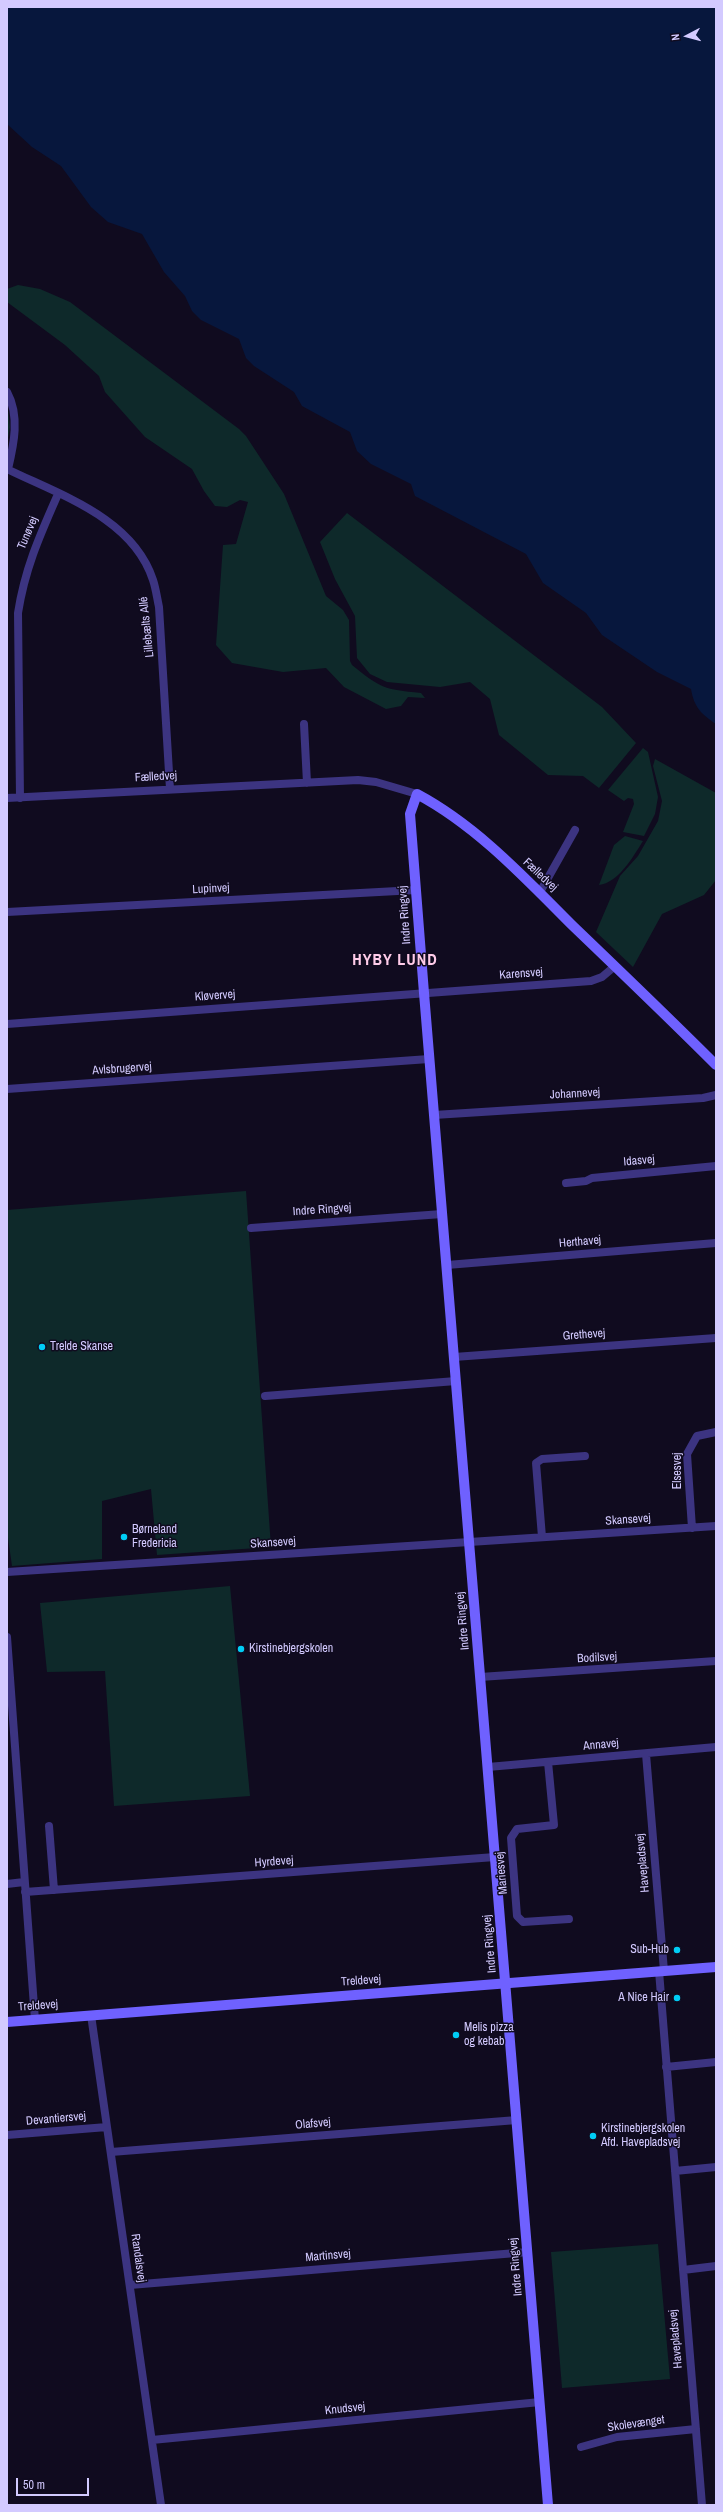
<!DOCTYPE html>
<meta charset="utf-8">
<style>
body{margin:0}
#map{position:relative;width:723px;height:2512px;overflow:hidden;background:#100b1f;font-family:"Archivo Narrow",sans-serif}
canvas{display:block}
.frame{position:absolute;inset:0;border:8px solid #d3caff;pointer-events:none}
.north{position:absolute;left:667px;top:16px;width:40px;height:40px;-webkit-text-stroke:3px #100b1f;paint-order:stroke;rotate:264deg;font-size:11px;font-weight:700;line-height:16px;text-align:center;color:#d3caff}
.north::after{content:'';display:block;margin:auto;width:14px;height:18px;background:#d3caff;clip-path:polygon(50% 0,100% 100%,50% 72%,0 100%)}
.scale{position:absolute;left:16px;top:2478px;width:73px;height:18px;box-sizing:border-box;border:2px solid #d3caff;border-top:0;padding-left:5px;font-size:12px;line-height:14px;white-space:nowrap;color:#d3caff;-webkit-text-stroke:3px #100b1f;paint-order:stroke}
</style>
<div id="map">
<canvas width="723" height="2512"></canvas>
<div class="frame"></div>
<div class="north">N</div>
<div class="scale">50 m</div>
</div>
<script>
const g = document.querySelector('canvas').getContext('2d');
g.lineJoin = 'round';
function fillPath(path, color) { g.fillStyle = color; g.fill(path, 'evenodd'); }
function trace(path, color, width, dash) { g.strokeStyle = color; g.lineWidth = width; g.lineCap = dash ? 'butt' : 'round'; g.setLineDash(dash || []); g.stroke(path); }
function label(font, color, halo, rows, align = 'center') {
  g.font = font + ' "Archivo Narrow",sans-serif'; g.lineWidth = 3; g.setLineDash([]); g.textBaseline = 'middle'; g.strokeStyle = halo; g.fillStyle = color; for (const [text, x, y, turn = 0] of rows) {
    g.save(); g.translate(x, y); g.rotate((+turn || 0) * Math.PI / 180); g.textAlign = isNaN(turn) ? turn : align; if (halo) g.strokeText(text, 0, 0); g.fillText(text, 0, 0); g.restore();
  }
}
fillPath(new Path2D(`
 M18 285 40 289 70 302 239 429 246 436 284 494 326 596 343 610 349 620 350 661 352 665C382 689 383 689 421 693L425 698 408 697 401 706 386 709 344 687 326 668 283 672 232 663 216 645 223 545 236 544 248 502 240 500 227 507 215 506 204 491 192 469 145 437 105 392 99 376 65 345 7 302V289Z
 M7 402 10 427 7 443Z
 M347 513 602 707 636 743 599 788 583 776 548 775 499 735 490 699 470 682 440 687 387 682 370 674 357 658 355 616 335 579 320 542Z
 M643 748 648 752 658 797 655 814 644 836 623 832 634 804 633 799 628 798 624 801 608 790Z
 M655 759 716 793V880L704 895 662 914 633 967 596 932 620 876 638 856 658 821 662 801 653 766Z
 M625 836 643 841C633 857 618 883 599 885L614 845Z
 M246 1191 271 1547 157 1555 151 1489 102 1501V1559L12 1566 7 1531V1210Z
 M230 1586 250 1796 114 1806 105 1671 47 1672 40 1603Z
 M658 2244 670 2379 562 2388 551 2252Z`), '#0e292a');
fillPath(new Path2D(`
 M7 7H716V724C701 714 694 707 691 689L657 672 602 635 586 613 543 583 526 554 415 496 411 484 371 464 357 451 350 432 302 406 294 392 254 366 246 358 239 339 201 320 192 311 185 296 164 272 142 234 108 222 91 207 61 166 32 147 7 124Z`), '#07173d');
trace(new Path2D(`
 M7 392C20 416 14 444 8 469
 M7 469C60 495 133 518 153 580 156 589 157 598 159 607L170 789
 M304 724 307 783
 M7 798 358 780 376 782 417 794
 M20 798 18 613C25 568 40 535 58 494
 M540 892 575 830
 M7 912 416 890
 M7 1024 591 981 602 977 615 966
 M7 1089 429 1059
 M434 1115 703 1098 716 1095
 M566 1183 586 1181 592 1178 716 1166
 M251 1228 442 1214
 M447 1265 716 1243
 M454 1357 716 1338
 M265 1396 456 1381
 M692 1528 687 1454 697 1436 716 1432
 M542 1537 536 1463 542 1459 585 1456
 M7 1572 716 1526
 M7 1637 35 2020
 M480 1677 716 1661
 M646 1754 664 1971
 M548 1762 554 1825 517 1829 511 1838 517 1916 523 1922 569 1919
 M488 1767 716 1747
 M49 1826 54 1890
 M7 1884 24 1882
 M25 1892 495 1857
 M659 1971 702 2505
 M91 2015 161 2505
 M666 2067 716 2062
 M7 2135 107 2127
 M111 2152 517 2120
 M675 2171 716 2167
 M683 2270 716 2266
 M130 2285 528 2252
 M152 2440 540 2402
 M581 2447 617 2437 696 2429`), '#3c3481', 8);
trace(new Path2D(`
 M7 2022 716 1967
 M548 2505 424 993 410 814 417 794C477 826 525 878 573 926 621 972 669 1018 716 1065`), '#6f61ff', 10);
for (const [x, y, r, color] of [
 [42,1347,4,"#00cdf5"],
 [124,1537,4,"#00cdf5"],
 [241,1649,4,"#00cdf5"],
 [677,1950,4,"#00cdf5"],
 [677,1998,4,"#00cdf5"],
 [456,2035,4,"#00cdf5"],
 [593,2136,4,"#00cdf5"]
]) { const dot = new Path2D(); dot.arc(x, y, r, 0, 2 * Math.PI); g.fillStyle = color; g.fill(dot); trace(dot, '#100b1f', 1.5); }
label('12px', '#d3caff', '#100b1f', [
 ["Tunøvej",28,533,-67],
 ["Lillebælts Allé",147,627,-96],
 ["Fælledvej",156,777,-3],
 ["Fælledvej",540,875,43],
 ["Lupinvej",211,889,-3],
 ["Indre Ringvej",405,915,-94],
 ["Karensvej",521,974,-4],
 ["Kløvervej",215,996,-4],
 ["Avlsbrugervej",122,1069,-4],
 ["Johannevej",575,1094,-3],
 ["Idasvej",639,1161,-5],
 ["Indre Ringvej",322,1210,-4],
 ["Herthavej",580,1242,-5],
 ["Grethevej",584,1335,-4],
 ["Elsesvej",678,1471,-90],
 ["Skansevej",628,1520,-4],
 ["Skansevej",273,1543,-4],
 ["Indre Ringvej",463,1621,-95],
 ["Bodilsvej",597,1658,-3],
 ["Annavej",601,1745,-5],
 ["Hyrdevej",274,1862,-4],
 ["Havepladsvej",643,1863,-95],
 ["Mariesvej",502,1873,-95],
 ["Indre Ringvej",490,1944,-95],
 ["Treldevej",361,1981,-4],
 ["Treldevej",38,2006,-4],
 ["Devantiersvej",56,2119,-5],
 ["Olafsvej",313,2124,-5],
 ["Martinsvej",328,2256,-5],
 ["Randalsvej",138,2258,82],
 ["Indre Ringvej",516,2267,-95],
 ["Havepladsvej",676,2339,-95],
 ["Knudsvej",345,2409,-6],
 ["Skolevænget",636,2424,-8]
]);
label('12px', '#d3caff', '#100b1f', [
 ["Trelde Skanse",50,1347],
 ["Børneland",132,1530],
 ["Fredericia",132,1544],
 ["Kirstinebjergskolen",249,1649],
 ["Sub-Hub",669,1950,"right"],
 ["A Nice Hair",669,1998,"right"],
 ["Melis pizza",464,2028],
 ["og kebab",464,2042],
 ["Kirstinebjergskolen",601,2129],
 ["Afd. Havepladsvej",601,2143]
], 'left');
g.letterSpacing = '1px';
label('bold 16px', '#ffcce9', '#100b1f', [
 ["HYBY LUND",395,961]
]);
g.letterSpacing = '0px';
</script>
